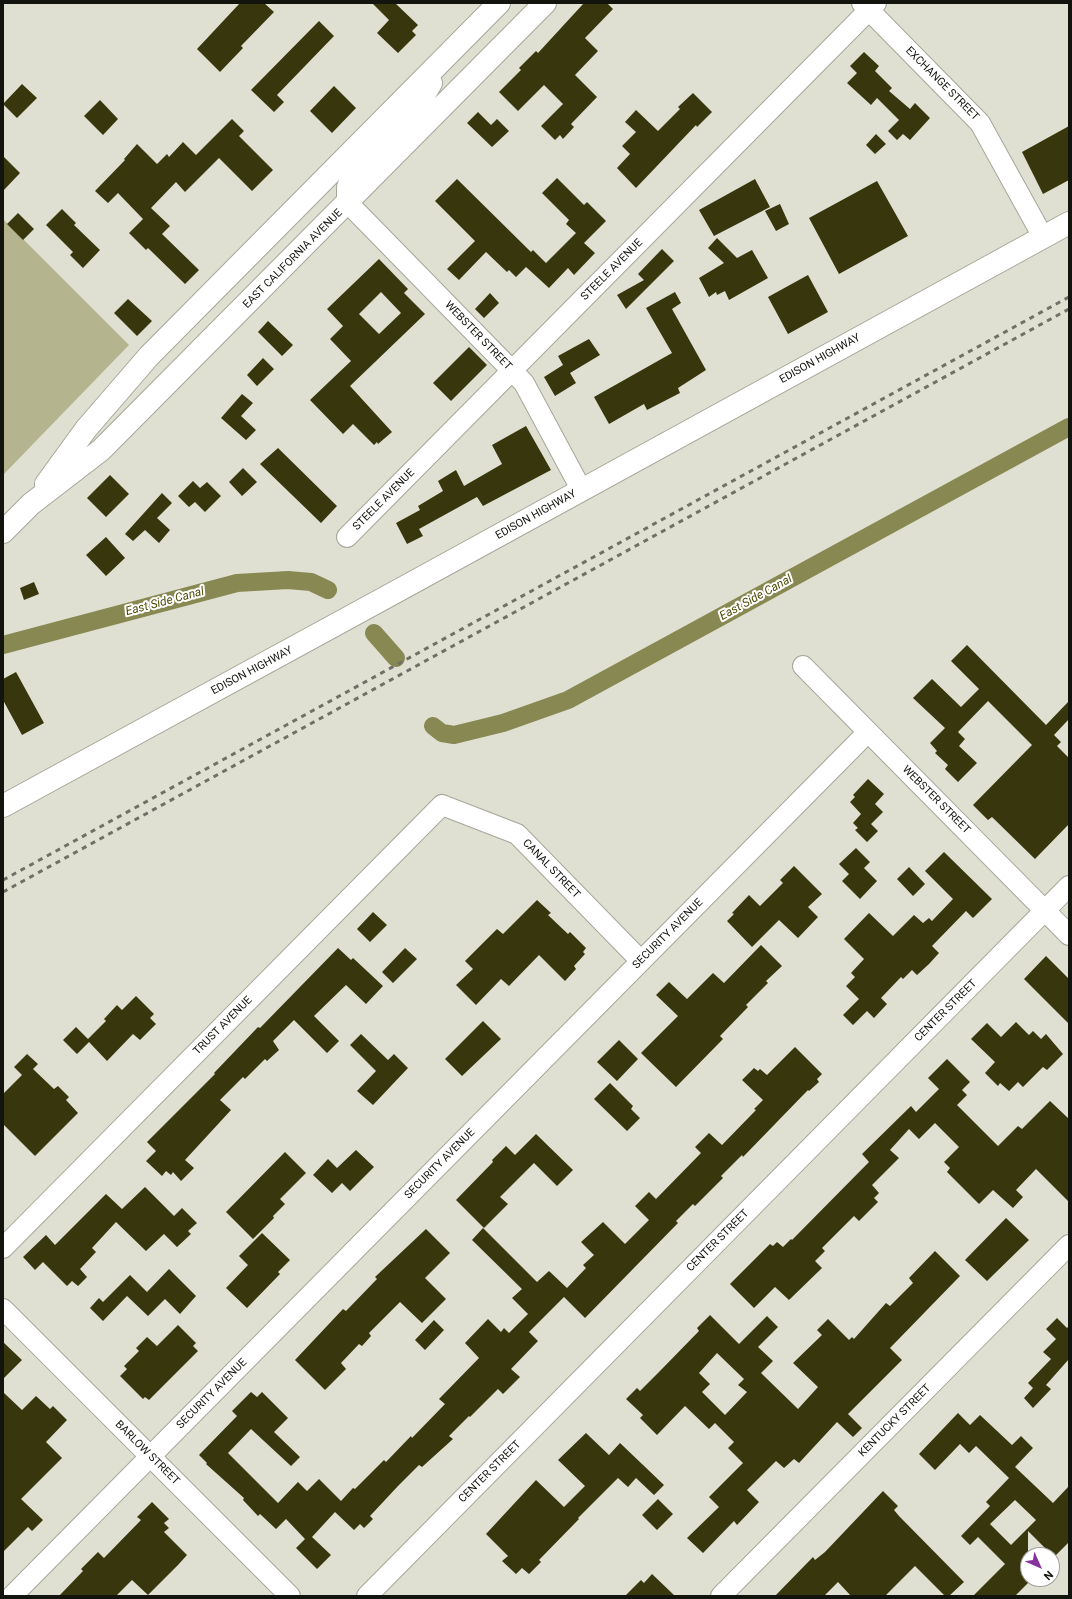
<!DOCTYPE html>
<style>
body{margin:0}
#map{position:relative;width:1072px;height:1599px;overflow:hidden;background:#e0e0d2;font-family:Roboto,sans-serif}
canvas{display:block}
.frame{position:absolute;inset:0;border:4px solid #14140f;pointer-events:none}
.north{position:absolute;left:1020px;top:1547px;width:40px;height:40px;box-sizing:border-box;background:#fff;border:1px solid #a1a19f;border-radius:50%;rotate:135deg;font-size:11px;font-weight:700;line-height:16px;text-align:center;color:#14140f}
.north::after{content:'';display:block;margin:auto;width:14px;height:18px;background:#87329f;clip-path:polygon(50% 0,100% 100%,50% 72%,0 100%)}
</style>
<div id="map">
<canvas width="1072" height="1599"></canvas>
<div class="frame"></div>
<div class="north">N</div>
</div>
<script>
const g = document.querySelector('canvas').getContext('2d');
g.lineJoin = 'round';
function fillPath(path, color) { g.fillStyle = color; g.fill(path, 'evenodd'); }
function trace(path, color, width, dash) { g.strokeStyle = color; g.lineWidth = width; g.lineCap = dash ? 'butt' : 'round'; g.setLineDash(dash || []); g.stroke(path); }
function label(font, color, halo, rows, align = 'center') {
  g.font = font + ' Roboto,sans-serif'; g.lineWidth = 4; g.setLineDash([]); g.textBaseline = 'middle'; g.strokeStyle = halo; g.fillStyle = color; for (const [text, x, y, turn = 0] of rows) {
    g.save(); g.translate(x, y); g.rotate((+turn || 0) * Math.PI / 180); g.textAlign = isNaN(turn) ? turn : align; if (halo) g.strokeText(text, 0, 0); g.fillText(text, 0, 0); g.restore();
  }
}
fillPath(new Path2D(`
 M3 219 129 345 3 475Z`), '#b4b48e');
trace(new Path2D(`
 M374 633 396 658
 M3 645 237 583 288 580 311 582 328 590
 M433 726 442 733 454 735 503 723 568 700 1069 427`), '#888852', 18);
fillPath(new Path2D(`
 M240 3H264L274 12 241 46 243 48 220 72 197 49Z
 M372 3H395L418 25 412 31 416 35 398 53 377 33 389 20Z
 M584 3H607L613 9 585 38 598 51 575 75 597 97 571 124 574 127 563 139 560 135 555 140 541 126 563 104 544 85 518 111 499 92 521 70 519 68 536 51 538 53Z
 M319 21 334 36 277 95 284 102 274 112 251 90Z
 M864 52 879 66 875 71 892 88 889 91 910 109 915 103 930 118 910 140 903 134 897 140 888 131 899 120 877 98 871 105 847 83 857 73 850 66Z
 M22 84 37 98 17 118 3 104Z
 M334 86 356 108 332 133 310 111Z
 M693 93 712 112 697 127 696 125 636 188 617 168 630 154 622 146 636 132 625 122 636 110 658 131 680 109 678 107Z
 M100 100 118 119 103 135 84 116Z
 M478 112 491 125 497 119 509 131 492 147 467 123Z
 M232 119 244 131 239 136 273 170 252 191 219 158 185 192 176 182 151 208 170 226 162 234 199 270 185 284 148 248 146 250 129 233 143 219 118 193 108 203 95 191 125 160 124 159 137 144 157 164 167 154 169 157 183 142 196 155Z
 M1069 126V180L1043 194 1022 152Z
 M876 134 886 144 875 154 866 145Z
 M3 156 20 173 3 191Z
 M557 178 584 205 587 202 606 221 584 243 595 253 574 275 568 268 549 288 526 267 516 277 509 270 507 272 486 252 459 280 447 269 475 241 435 201 457 179 531 252 533 250 546 263 576 233 566 224 569 220 542 193Z
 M755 179 770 207 714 236 699 210Z
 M877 181 908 236 839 274 809 218Z
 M780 204 789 224 776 231 765 211Z
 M62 209 76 223 74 225 100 250 83 268 70 255 73 252 46 225Z
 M18 213 34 229 23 240 7 224Z
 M717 238 737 258 752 250 768 278 729 300 725 291 717 295 716 292 709 297 699 278 724 263 708 248Z
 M662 249 674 261 626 309 617 295 644 280 638 274Z
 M379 259 408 289 404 293 425 314 350 386 392 432 378 444 377 442 374 445 353 424 343 434 310 400 351 361 330 339 343 326 327 309ZM381 292 401 313 379 334 359 314Z
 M808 275 828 312 788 334 768 297Z
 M675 292 681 303 672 309 706 370 678 388 680 393 647 410 644 404 609 424 594 397 672 353 646 308Z
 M490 293 499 303 484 318 475 309Z
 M128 299 152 321 137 336 114 313Z
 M268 321 293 345 282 356 258 332Z
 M589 339 600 355 570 373 576 383 555 396 544 377 563 365 558 356Z
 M469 347 487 365 451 401 433 383Z
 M263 358 274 369 257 386 247 375Z
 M242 394 253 403 241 416 256 430 246 440 221 418Z
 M526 426 551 470 483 506 477 497 419 529 423 536 407 544 396 523 420 510 418 506 443 491 438 481 456 470 464 486 502 464 492 445Z
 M278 448 337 506 321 523 260 464Z
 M243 468 257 482 242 496 229 482Z
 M110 475 129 494 106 517 87 498Z
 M193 481 200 488 207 482 221 496 205 512 195 502 189 507 178 496Z
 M162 493 172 503 157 518 170 530 159 543 145 530 133 541 125 534Z
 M106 537 125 558 106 576 86 555Z
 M34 582 39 594 24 600 20 588Z
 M967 645 1046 725 1069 701V719L1054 735 1061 742 1057 746 1069 758V824L1035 859 992 817 988 820 973 805 1032 745 988 701 958 732 965 739 959 746 977 763 958 782 945 769 948 765 935 753 937 751 930 743 945 728 913 698 932 679 961 707 979 689 951 661Z
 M16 672 44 723 22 735 3 700V679Z
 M868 779 884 794 875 804 883 812 871 824 878 831 867 842 855 830 858 828 853 823 861 814 850 802 855 797 853 795Z
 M856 848 870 862 864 868 877 881 860 899 842 881 849 874 839 864Z
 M944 852 992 899 973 918 966 911 932 946 939 953 929 964 917 975 912 970 903 979 901 977 881 998 887 1004 874 1018 867 1011 853 1025 843 1015 859 999 846 986 855 977 851 973 864 959 844 939 869 913 893 936 914 915 923 923 929 918 932 921 953 899 925 871Z
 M794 866 822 894 808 907 818 917 798 938 779 920 752 947 727 921 734 914 732 913 749 895 760 906 783 883 780 880Z
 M909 867 925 884 913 896 897 879Z
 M537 900 551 913 548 915 568 934 570 932 586 948 583 952 585 954 574 966 576 969 565 981 539 955 509 986 501 979 476 1005 456 985 473 969 465 961 497 929 503 934Z
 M373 912 387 925 370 942 357 929Z
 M761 945 782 966 766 981 768 983 746 1005 748 1007 720 1036 723 1039 676 1087 641 1053 678 1016 656 995 669 982 687 999 713 973 724 983Z
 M338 948 351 960 353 958 383 986 366 1004 346 985 314 1016 339 1041 327 1053 294 1020 273 1041 279 1050 267 1061 265 1059 245 1079 243 1077 220 1100 231 1110 185 1160 194 1168 181 1181 173 1172 171 1175 166 1171 162 1176 146 1161 156 1151 147 1142 215 1074 214 1073 258 1027 260 1028Z
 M405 948 417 959 393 983 382 972Z
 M1046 956 1069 979V1024L1024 979Z
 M136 996 154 1014 150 1018 156 1024 140 1040 133 1034 107 1061 89 1042 77 1054 63 1040 76 1027 88 1039 106 1021 104 1019 117 1005 122 1010Z
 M483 1021 501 1039 462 1076 445 1059Z
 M1016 1022 1029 1035 1033 1031 1041 1039 1046 1034 1063 1054 1047 1070 1043 1067 1023 1087 1018 1082 1009 1091 1000 1083 998 1086 985 1073 995 1062 971 1039 987 1023 1001 1037Z
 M361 1034 388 1060 394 1054 408 1068 373 1105 357 1091 376 1071 350 1045Z
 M619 1040 638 1059 617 1081 597 1062Z
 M795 1047 822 1074 817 1079 819 1082 809 1091 808 1090 743 1157 742 1155 721 1176 723 1178 695 1206 693 1204 676 1221 678 1223 585 1318 564 1297 529 1332 538 1341 511 1369 520 1377 503 1394 498 1389 470 1417 469 1416 449 1436 453 1439 422 1467 419 1465 398 1486 370 1516 373 1519 364 1528 360 1524 354 1530 335 1512 312 1537 331 1555 317 1569 296 1548 305 1539 286 1519 276 1529 260 1514 258 1516 243 1500 244 1498 206 1464 207 1463 199 1455 237 1416 232 1411 251 1392 257 1397 262 1392 288 1418 274 1432 300 1457 291 1466 251 1429 228 1453 278 1503 298 1482 307 1491 319 1479 341 1501 353 1488 355 1489 384 1460 386 1462 411 1436 412 1438 445 1404 439 1399 479 1358 465 1343 488 1319 501 1332 504 1328 509 1333 528 1314 512 1298 522 1289 472 1240 483 1228 537 1282 549 1271 567 1288 586 1268 583 1265 594 1255 581 1242 603 1222 625 1244 649 1220 635 1206 649 1192 656 1199 701 1153 695 1147 709 1133 722 1145 756 1110 754 1109 763 1100 742 1080 754 1068 758 1071 760 1069 767 1075Z
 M27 1054 38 1064 33 1069 54 1089 58 1086 69 1097 66 1100 78 1113 35 1156 3 1124V1094L22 1075 14 1067Z
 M947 1059 970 1082 962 1090 967 1095 957 1105 998 1146 1018 1126 1022 1129 1050 1101 1069 1119V1202L1036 1169 1016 1190 1023 1197 1013 1208 993 1190 979 1204 947 1172 950 1168 944 1162 959 1147 935 1123 919 1139 909 1129 890 1150 899 1158 872 1185 879 1193 874 1198 878 1202 859 1221 854 1216 822 1248 825 1251 815 1261 822 1268 789 1300 775 1287 754 1308 730 1284 770 1244 773 1246 777 1242 783 1247 791 1239 792 1240 869 1162 862 1154 911 1106 916 1112 939 1089 928 1078Z
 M610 1083 633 1106 631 1109 640 1118 627 1131 594 1099Z
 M536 1134 573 1170 557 1186 534 1163 500 1197 508 1204 484 1228 456 1200 493 1162 492 1160 506 1146 515 1155Z
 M356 1150 374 1167 350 1191 342 1183 332 1193 313 1175 328 1159 337 1168Z
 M285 1152 306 1173 280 1199 285 1204 273 1216 274 1218 253 1239 226 1212Z
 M145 1187 174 1216 182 1208 197 1223 188 1231 191 1234 177 1247 164 1234 146 1251 116 1222 92 1248 96 1252 80 1269 87 1277 78 1286 72 1281 67 1286 43 1262 35 1270 23 1257 46 1235 55 1245 106 1194 122 1209Z
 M1006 1218 1029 1240 987 1281 965 1260Z
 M426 1229 450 1253 425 1278 446 1299 422 1323 400 1302 369 1333 371 1336 362 1346 359 1344 341 1363 346 1369 325 1390 295 1360 343 1309 346 1311 377 1279 375 1277Z
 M262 1233 290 1260 278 1272 280 1274 247 1308 226 1288 248 1265 239 1256Z
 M935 1251 960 1276 890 1348 902 1360 848 1414 862 1428 853 1437 837 1422 799 1463 794 1459 784 1468 776 1461 747 1490 759 1502 737 1525 734 1521 703 1553 687 1538 719 1507 709 1497 743 1463 728 1448 734 1442 715 1423 709 1429 685 1406 657 1435 640 1418 643 1415 626 1399 637 1388 640 1391 659 1372 699 1331 697 1328 710 1315 739 1344 767 1316 778 1327 758 1347 773 1361 761 1373 798 1409 818 1387 793 1363 822 1335 817 1330 828 1319 849 1340 852 1337 854 1339 886 1303 890 1306 913 1283 909 1278ZM717 1353 744 1379 738 1385 747 1392 725 1415 702 1392 710 1384 699 1373Z
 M169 1269 196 1296 180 1314 165 1299 148 1316 127 1296 103 1321 90 1308 99 1298 103 1302 130 1275 147 1292Z
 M1057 1318 1067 1328 1069 1326V1359L1046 1385 1051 1389 1033 1408 1024 1398 1033 1388 1028 1383 1051 1359 1043 1352 1056 1339 1046 1329Z
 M434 1320 444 1330 425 1350 415 1340Z
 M178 1325 196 1343 193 1346 198 1351 149 1400 145 1397 143 1399 120 1376 127 1369 124 1366 139 1351 136 1348 147 1337 157 1346Z
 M3 1342 22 1360 3 1379Z
 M3 1392 22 1410 36 1396 50 1409 53 1406 67 1420 46 1442 62 1458 21 1499 43 1520 32 1531 28 1527 3 1552Z
 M958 1413 970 1425 980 1415 1012 1445 1021 1436 1033 1448 1015 1467 1053 1503 1069 1486V1542L1054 1557 1028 1531V1579H1032L1015 1596H973L1005 1564 978 1537 970 1545 961 1536 990 1506 986 1502 1009 1478 976 1446 969 1453 960 1444 935 1470 919 1454ZM1015 1500 1036 1520 1011 1545 990 1524Z
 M586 1433 609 1455 620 1443 664 1485 654 1495 636 1478 628 1487 618 1478 578 1518 579 1519 539 1560 541 1562 529 1574 522 1568 516 1574 502 1561 508 1556 486 1534 536 1480 564 1507 585 1486 558 1460Z
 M883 1491 898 1506 894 1510 899 1516 964 1582 949 1596H945L915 1566 885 1596H851L838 1582 824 1596H775L813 1557 815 1560 825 1552Z
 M658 1499 673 1514 657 1530 642 1515Z
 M152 1502 169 1519 164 1523 169 1528 164 1532 187 1555 178 1565 148 1595 132 1580 116 1596H59L83 1571 81 1569 98 1552 104 1558 141 1520 137 1517Z
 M652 1574 675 1596H625L641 1580 644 1583Z`), '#37360c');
const minor = new Path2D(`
 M862 3 980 123 1043 237
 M348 203 524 383 581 489
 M347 537 876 3
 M803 666 1069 935
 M3 1248 442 805 517 834 641 961
 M3 1309 290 1596
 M12 1596 868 732
 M367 1596 1069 886
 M721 1596 1069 1245`);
const secondary = new Path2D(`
 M3 806C359 613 714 417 1069 223`);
const primary = new Path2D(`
 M348 198V187L357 171 416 109 431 83
 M46 484 86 429 149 356 499 3
 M3 532 31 504 101 450 545 3`);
trace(minor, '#a6a699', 22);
trace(secondary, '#a6a699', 24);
trace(primary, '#a6a699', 24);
trace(minor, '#fff', 20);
trace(secondary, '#fff', 22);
trace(primary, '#fff', 22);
trace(new Path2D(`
 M3 880 1069 297
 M3 892 1069 309`), '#707067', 3, [5, 5]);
label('11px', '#14140f', '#fff', [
 ["EXCHANGE STREET",942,84,45],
 ["EAST CALIFORNIA AVENUE",293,259,-45],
 ["STEELE AVENUE",612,270,-45],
 ["WEBSTER STREET",478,336,46],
 ["EDISON HIGHWAY",820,359,-29],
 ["STEELE AVENUE",384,500,-45],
 ["EDISON HIGHWAY",536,515,-29],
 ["EDISON HIGHWAY",252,671,-28],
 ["WEBSTER STREET",936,800,45],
 ["CANAL STREET",551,869,46],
 ["SECURITY AVENUE",668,934,-45],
 ["CENTER STREET",946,1011,-45],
 ["TRUST AVENUE",223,1026,-45],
 ["SECURITY AVENUE",440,1164,-45],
 ["CENTER STREET",718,1241,-45],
 ["SECURITY AVENUE",212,1394,-45],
 ["KENTUCKY STREET",895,1421,-45],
 ["BARLOW STREET",147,1453,45],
 ["CENTER STREET",490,1472,-45]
]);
label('italic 12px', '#4f4d09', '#fff', [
 ["East Side Canal",756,598,-29],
 ["East Side Canal",165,602,-15]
]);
</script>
